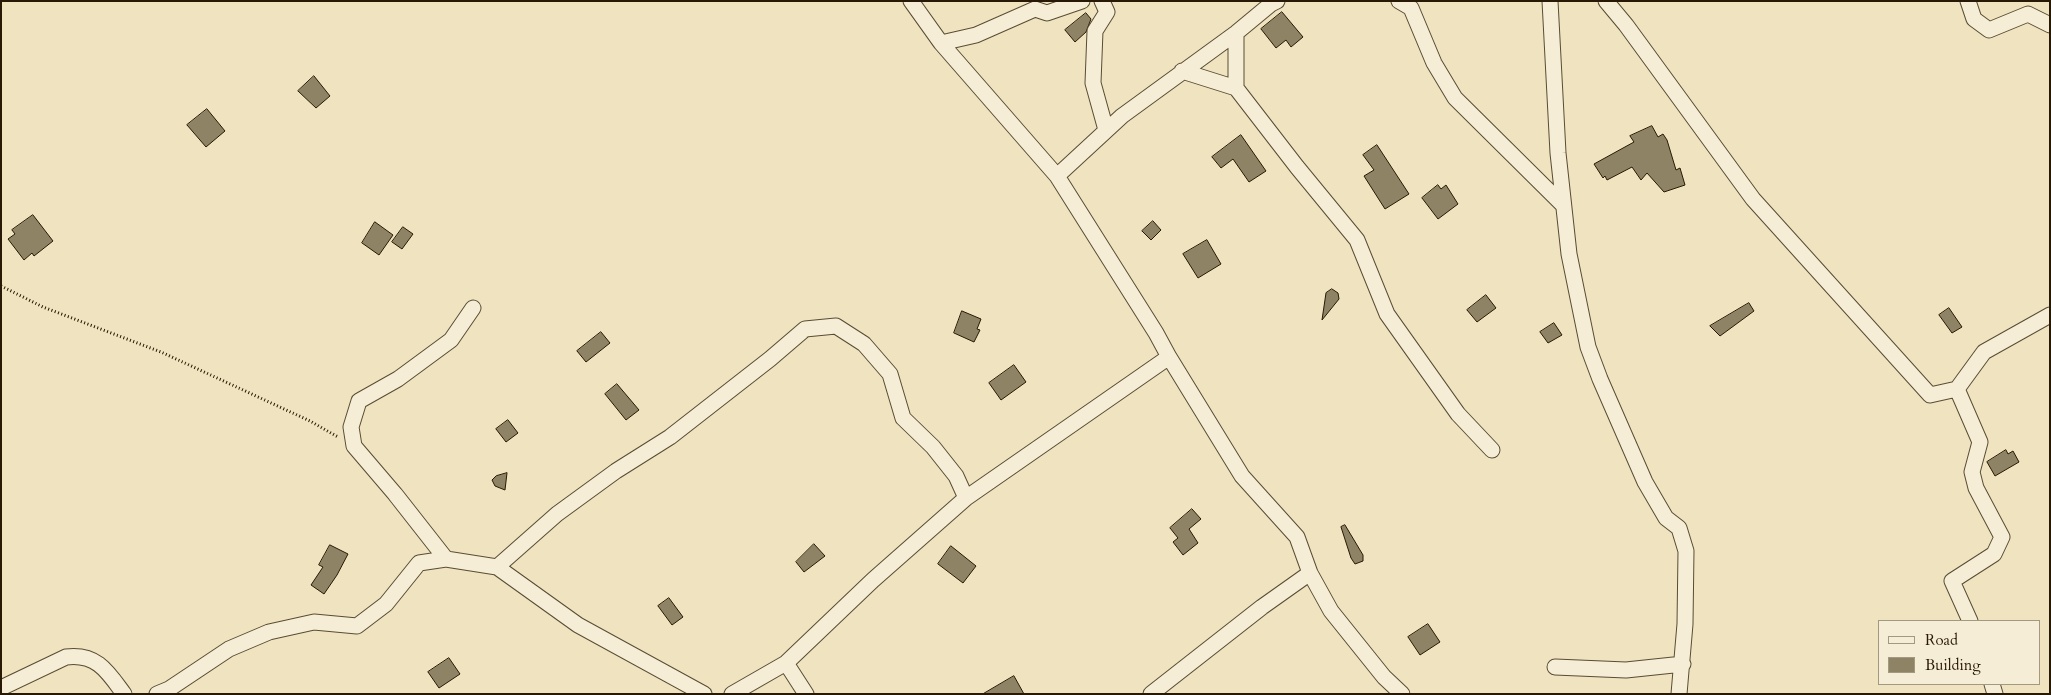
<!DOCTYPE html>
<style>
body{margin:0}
#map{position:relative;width:2051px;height:695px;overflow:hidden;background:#efe4bf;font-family:Cardo,serif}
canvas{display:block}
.frame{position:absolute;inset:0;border:2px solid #271905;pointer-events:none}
.legend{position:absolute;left:1878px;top:620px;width:162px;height:65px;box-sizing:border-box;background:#f5edd5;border:1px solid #a39882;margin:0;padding:6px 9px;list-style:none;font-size:15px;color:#271905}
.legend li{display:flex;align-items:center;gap:10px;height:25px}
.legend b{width:25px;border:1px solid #a39882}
</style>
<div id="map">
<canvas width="2051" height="695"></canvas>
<div class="frame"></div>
<ul class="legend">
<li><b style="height:6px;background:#f5edd5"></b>Road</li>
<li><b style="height:14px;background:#8f8366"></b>Building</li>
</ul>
</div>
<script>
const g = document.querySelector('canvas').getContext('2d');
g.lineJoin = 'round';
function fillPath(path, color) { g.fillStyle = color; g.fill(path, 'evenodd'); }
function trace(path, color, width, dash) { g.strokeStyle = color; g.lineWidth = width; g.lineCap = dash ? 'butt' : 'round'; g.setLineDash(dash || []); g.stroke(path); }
const building = new Path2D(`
 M1282 12 1303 37 1291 47 1286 40 1276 48 1261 29Z
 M1086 13 1091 19 1086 32 1075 42 1065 30Z
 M314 76 330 96 316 108 298 91Z
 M207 109 225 131 206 147 187 125Z
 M1652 126 1658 137 1663 134 1667 140 1676 170 1680 168 1685 185 1664 192 1647 173 1641 180 1632 167 1607 180 1605 176 1603 178 1594 164 1634 142 1630 136Z
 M1241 135 1266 171 1249 182 1233 159 1221 168 1212 157Z
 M1377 145 1409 194 1385 209 1364 176 1374 170 1363 155Z
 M1438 185 1441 189 1446 185 1458 204 1438 219 1422 198Z
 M33 215 53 241 34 256 32 253 24 260 8 239 15 234 12 230Z
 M1153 221 1161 230 1151 240 1142 231Z
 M375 222 393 235 379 255 362 243Z
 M403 227 413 234 402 249 392 242Z
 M1207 240 1221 264 1198 278 1183 254Z
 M1332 289 1338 293 1339 299 1322 320 1326 293Z
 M1486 295 1496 308 1477 322 1467 310Z
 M1749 303 1754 311 1720 336 1710 326Z
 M1949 308 1962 327 1952 333 1939 315Z
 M962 311 981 319 977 329 980 330 974 342 954 333Z
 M1554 323 1562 335 1548 343 1540 332Z
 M601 332 610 343 586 362 577 351Z
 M1014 365 1026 382 1001 400 989 383Z
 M617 384 639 410 626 420 605 394Z
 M508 420 518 433 506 442 496 429Z
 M2006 450 2008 454 2013 451 2019 462 1995 476 1987 462Z
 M507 473 505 490 495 486 492 480 496 476Z
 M1192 509 1201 519 1189 529 1198 543 1183 555 1173 542 1178 538 1170 528Z
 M1345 525 1363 555V561L1355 564 1351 558 1341 527Z
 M814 544 825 556 804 572 796 562Z
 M330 545 348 554 337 575 324 594 311 585 323 567 319 565Z
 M951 546 976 566 963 583 938 564Z
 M669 598 683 617 672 625 658 606Z
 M1428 624 1440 642 1420 655 1408 637Z
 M449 658 460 674 439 688 428 672Z
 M1014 676 1024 694H983Z`);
fillPath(building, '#8f8366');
trace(building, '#271905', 1);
const street = new Path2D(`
 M911 1 941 43 1057 176
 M1102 1 1107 12 1095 31 1093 83 1106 130
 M1399 1 1411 8 1434 63 1455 98 1563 205
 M1550 1 1558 153 1569 254 1588 347 1600 379 1645 482 1666 518 1679 528 1686 551 1685 624 1679 694
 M1606 1 1626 25 1753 199 1930 395 1957 389 1984 352 2050 315
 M1968 1 1974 19 1989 30 2028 14 2050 25
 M1236 33V88
 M941 43 976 35 1035 9 1047 13 1082 1
 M1182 71 1236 88 1297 167 1357 240 1387 314 1458 414 1492 450
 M1957 389 1980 442 1972 472 1976 488 2002 537 1994 554 1952 581 1970 621
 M446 559 395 494 354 446 351 427 359 401 398 379 451 340 473 308
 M497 567 557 514 616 471 670 437 770 359 805 329 836 326 864 344 890 374 903 418 933 447 956 476 966 498
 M1310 573 1331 611 1384 677 1402 694
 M786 663 806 694
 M1555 667 1626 670 1683 664
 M1992 684 1995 694
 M1 688 66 657C97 653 108 672 124 694
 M157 694 169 689 229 649 269 632 314 622 357 626 386 604 419 563 446 559 497 567 578 625 704 694
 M732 694 786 663 873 580 966 498 1169 357 1156 333 1057 176 1122 116 1236 33 1271 4 1277 1
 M1151 694 1262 607 1310 573 1297 537 1242 476 1169 357`);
trace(street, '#594c34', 17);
trace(new Path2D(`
 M1 286 43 307 161 352 310 421 338 437`), '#271905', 3, [1, 2.5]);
trace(street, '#f5edd5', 15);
</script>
